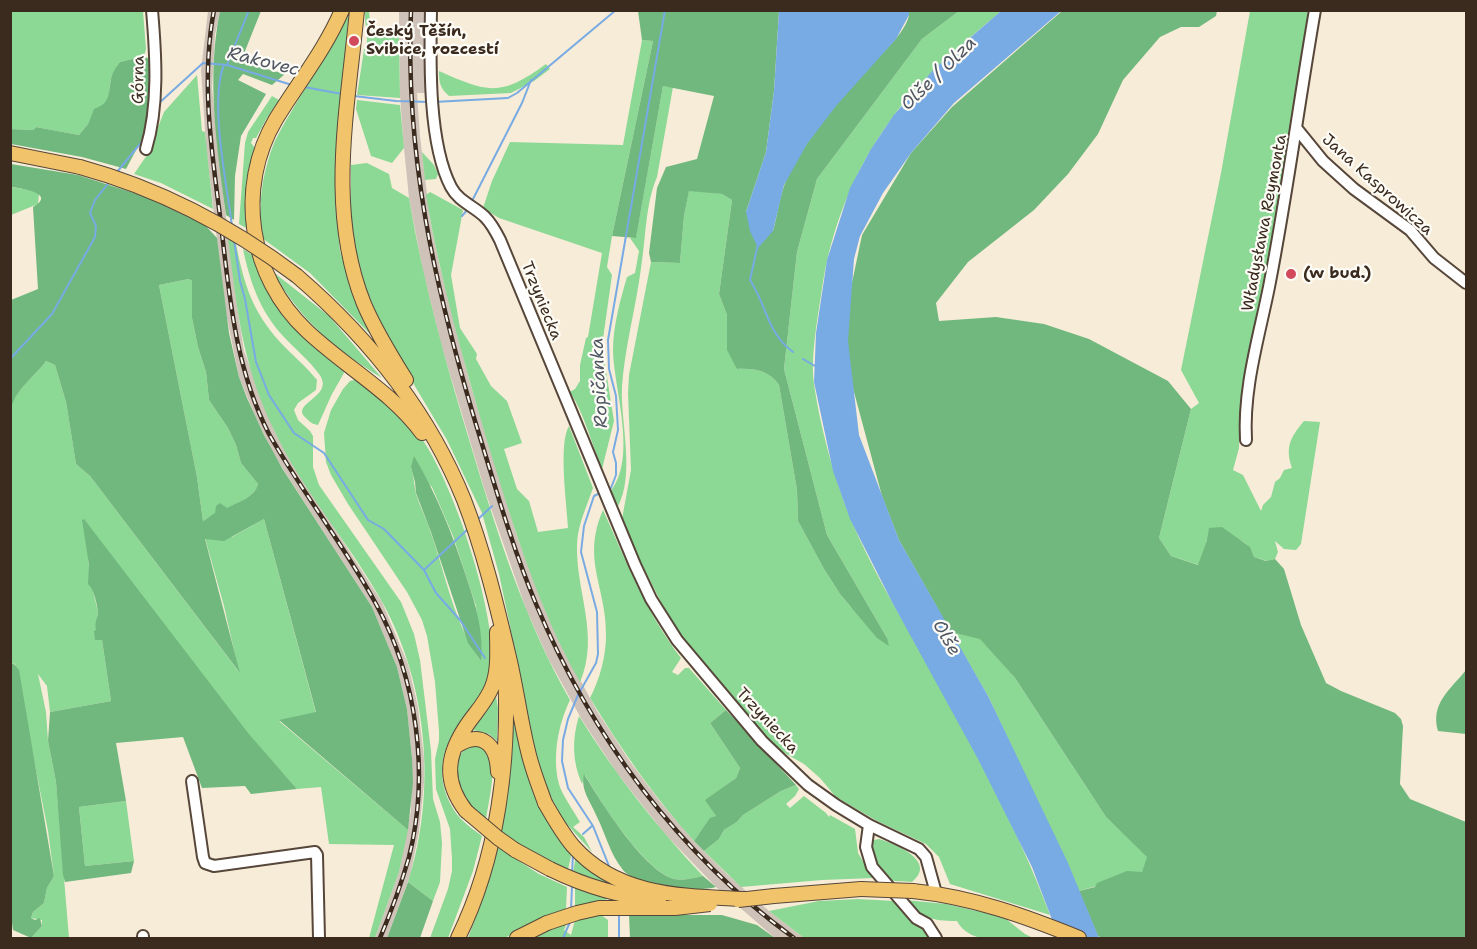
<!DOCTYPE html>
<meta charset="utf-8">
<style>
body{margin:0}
#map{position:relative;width:1477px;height:949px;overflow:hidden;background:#f7ecd8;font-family:"Shantell Sans",sans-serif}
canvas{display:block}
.frame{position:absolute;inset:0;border:12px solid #3b2a1e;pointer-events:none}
</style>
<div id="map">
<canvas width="1477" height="949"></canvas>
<div class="frame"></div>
</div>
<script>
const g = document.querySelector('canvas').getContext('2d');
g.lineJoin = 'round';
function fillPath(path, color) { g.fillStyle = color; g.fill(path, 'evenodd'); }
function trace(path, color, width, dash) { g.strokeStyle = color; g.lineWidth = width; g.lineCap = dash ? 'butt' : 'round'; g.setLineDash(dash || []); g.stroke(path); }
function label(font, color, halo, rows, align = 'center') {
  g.font = font + ' "Shantell Sans",sans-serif'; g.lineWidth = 4.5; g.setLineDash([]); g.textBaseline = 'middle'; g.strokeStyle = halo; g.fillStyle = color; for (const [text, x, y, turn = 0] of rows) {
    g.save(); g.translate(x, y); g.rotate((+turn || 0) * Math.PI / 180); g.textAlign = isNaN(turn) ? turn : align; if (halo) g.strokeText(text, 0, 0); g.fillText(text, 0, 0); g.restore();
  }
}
fillPath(new Path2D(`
 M208 11H220L215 35 212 88 223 193 237 306 244 351 274 430 292 462 382 602 408 664 418 707 424 758V783L419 832 410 876 387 938H375L399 872 411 810 412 758 407 709 397 667 372 607 274 455 256 418 239 377 225 308 206 146 201 70Z
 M399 11H427V93H417L420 136 430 219 440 267 470 383 517 536 542 602 564 650 597 711 631 763 662 804 694 841 728 875 769 911 804 938H775L716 887 665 834 617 773 582 720 548 658 526 609 485 491 441 344 423 271 409 198 403 138 400 94Z`), '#cec2b9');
fillPath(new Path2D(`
 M10 11H143L146 49 144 56 120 62C117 67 112 73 111 79 107 95 114 102 94 110L88 124 79 135 36 127 33 130 11 129Z
 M349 11 339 123 335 199 340 251 357 304 371 335 310 273 262 238C259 212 260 187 268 161 273 141 284 124 294 107 313 75 334 44 349 11Z
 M959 11H1001C963 44 922 76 892 118 856 167 833 222 823 282 819 311 810 355 814 384 820 426 834 478 850 517 870 566 898 612 924 658 970 741 1017 826 1050 915L950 884 939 857 926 844 877 821 836 797 820 778 804 764 783 752 766 738 725 691 679 632 665 610 637 555 622 519 631 470 628 393 629 375 651 262 680 263 684 216 689 190 722 194 732 200 719 294 727 315 737 369C753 368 769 370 779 385L797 490 798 521 824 569 840 594 850 606 887 638 827 535 784 369 797 252 817 179 922 39Z
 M1250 11H1311L1290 139 1240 413 1239 448 1233 470 1243 475 1261 511 1263 505 1271 497 1275 482 1280 478 1284 470 1292 468C1285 447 1290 438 1304 421L1320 422 1301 544 1296 550 1284 549 1275 541 1278 552 1275 559 1267 561 1254 557C1245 533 1228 539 1207 540L1199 565 1171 556 1159 538 1191 409 1199 403 1181 370 1221 173Z
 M365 12H369L371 29 376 32 399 31 400 98 357 95 364 50C371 40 364 25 365 12Z
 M642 40 653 41 612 236 607 267 612 275 602 346 614 421 602 469C592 445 584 413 570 392L575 389 580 381V365L586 338 588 337 602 253 499 218 483 208 492 181 510 142 623 145Z
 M546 64 550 69 534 81 511 93 449 96C440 88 439 83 439 71 488 93 501 97 546 64Z
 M197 75 202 131 205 132 213 209 161 183 134 174 147 155 164 112Z
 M663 86 673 87 657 177C645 205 646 238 641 268 636 307 625 346 622 386 620 421 636 476 617 508L610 492C638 458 614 390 613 351 613 326 620 301 627 277L635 273 639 251 630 238 636 237Z
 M272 96 279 100 267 118 256 138H253L251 143 255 148 248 192V229L239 224 245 143 248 132Z
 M357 100 400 105 404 148 392 163 371 156 356 109Z
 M422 152 434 165 438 174 436 179 425 180Z
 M367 163 389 174 392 188 409 198C423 282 446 364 471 446 497 533 525 621 570 700 558 725 552 757 559 784 561 793 575 813 580 822L573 827 584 837 592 852 564 821 538 773 509 621 499 574 482 513 447 440 388 341 365 286 355 246 351 213V165Z
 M11 187 35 191 39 194 38 204 11 215Z
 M430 192 463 210 451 275 460 328 477 354 476 359 491 386 507 401 522 443 504 449 517 489 529 501 538 532 568 528C567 506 558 444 569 426L593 488C587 506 577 526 577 546 576 592 600 636 580 682 538 608 513 525 488 444 464 362 440 280 426 195Z
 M228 239 236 244C244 284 252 311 280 342 292 355 306 366 317 380L316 390 298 403 294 410 298 420 310 431 313 436V467L319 485 401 602 414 634 420 660 431 751 433 799 440 822 442 843 440 882 433 901 408 882C437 792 428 683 381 600 348 541 301 489 273 428 242 363 237 309 228 239Z
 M243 249 254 256 266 288 295 329 343 370 344 373 332 394 318 425C312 424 310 422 306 418 289 403 336 397 319 374 309 360 295 349 283 336 260 311 250 282 243 249Z
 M272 271 329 316 382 378C333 348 302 321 272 271Z
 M189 279 192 281V318L198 347 206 372 209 400 228 428 236 445 241 463 258 484C255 501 217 510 203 521L197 477 159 285Z
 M46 361 55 365 66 402 76 464 90 476 239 672 224 606 205 538 232 537 264 519 316 713 279 721 408 830 399 872 375 938H369L394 845 329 844 321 787 297 789 88 555 90 578 98 612 95 640H102L111 701 50 712 47 686 38 674 46 712 48 741 56 782 69 938H31L42 926V920L31 918 33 912 44 903 47 888 54 876 48 831 15 664 11 663 10 410C14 390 34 378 46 361Z
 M359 379C377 396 399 412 416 431 450 470 503 627 490 677 484 699 468 713 455 731 436 757 438 794 461 819 467 825 475 831 482 836L473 871 448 938H430L448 889 452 871V859L450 829 436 789 435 759 439 741V731L435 682 427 636 422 620 407 592 348 504 331 475 326 462 324 433 331 410 343 389 350 381ZM411 467 432 487 453 536 476 606 481 661C454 624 446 576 431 533 427 520 420 507 416 494 414 485 414 476 411 467Z
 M603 510C626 561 647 614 681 658L672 672 678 675 685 668H689L726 710 710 723 740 768 736 778 706 800 716 816 710 819 694 841C654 797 621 749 590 698 600 679 606 656 606 635 607 588 581 560 603 510Z
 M951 632 980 638 1015 678 1106 817 1148 857 1142 873 1079 891 988 696Z
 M496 696 498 708 497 741 489 734 473 730Z
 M513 705C523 759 530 812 572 851L568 870 545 860 501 832 509 785Z
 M579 716C615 774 656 826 703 876 694 878 681 882 671 878 642 866 601 803 585 775L582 784C572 761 572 739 579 716Z
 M470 746C476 746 484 745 488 752 498 768 488 803 486 820 479 814 471 808 466 800 454 784 451 756 470 746Z
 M796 785 799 789 795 796 786 804 790 808 804 796 826 813 829 817 830 815 855 829 858 853 873 878 822 880 741 887 704 851 719 839 724 830 737 822 743 815 781 791Z
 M126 801 134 861 85 866 79 807Z
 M879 839C895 844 938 861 912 882 905 881 893 882 887 879 876 873 872 855 871 844L874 840Z
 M497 847 539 874 567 887 566 909 534 921 505 938H468L486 890Z
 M576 855 605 878 606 884 573 873Z
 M575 888 606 898V901L575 906Z
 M858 899 894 901 912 922 924 929 932 938H804L769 911 819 901Z
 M905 900 946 904 994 915 1006 919 1025 934 1033 938C1008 938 971 947 957 921 930 921 924 918 905 900Z
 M601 915 608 920V938H529L567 923 564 930 571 935 575 920Z`), '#8cd895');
fillPath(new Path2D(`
 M220 11H261L245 51 255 66 285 74 272 85 243 74 238 80 266 94 241 136 235 176 234 220 226 215C217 148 206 78 220 11Z
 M638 11H779L774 91 766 152 746 212 773 231C777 217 779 201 784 186 798 148 842 96 870 66 881 54 911 28 909 11H959L922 39 817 179 797 252 784 369 827 535 887 638 889 646 877 638 840 594 824 569 798 521 797 490 779 385C769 370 753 368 737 369L727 350V315L719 294 732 200 722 194 689 191 684 216 680 263 651 262 649 253 657 188 666 167 697 159 714 96 663 86 636 238 612 236 653 41 642 40Z
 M1062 11H1217L1216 16 1199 27H1181L1160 37 1123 80 1098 134 1068 174 1034 210 968 262 936 303 939 321 996 317 1044 324 1089 339 1168 381 1191 409 1159 538 1171 556 1198 565 1207 540 1209 528 1222 527 1250 547 1254 557 1266 561 1275 559 1284 569 1301 625 1326 683 1341 691 1395 713 1401 719 1403 726 1400 784 1410 799 1466 822V938H1102L1098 936 1079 891 1095 887 1097 883 1127 871 1142 872 1147 857 1106 817 1015 678 980 639 951 632 899 540 882 496 840 340 862 235 911 153 952 107Z
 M144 56 151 60V109L143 137 126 169 82 157 11 144V129L33 130 36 127 79 135 88 124 94 109C111 103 108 94 111 79 112 73 116 67 120 62Z
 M11 164 78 175 143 196 204 224 217 238 229 333 239 377 247 398 264 435 282 468 372 607 397 667 407 709 412 758 413 783 408 830 279 720 316 712 264 519 224 541 205 539 240 673 90 476 76 464 66 402 55 365 46 361C34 378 14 390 11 410V300L38 289 33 207C58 193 19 188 11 187ZM189 279 192 281V318L198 347 206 372 209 400 228 428 236 445 241 463 258 484C255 497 238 502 227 508L220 503 216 506 215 513 203 521 197 477 159 285Z
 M414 456C437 495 453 535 467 579 476 605 484 634 481 661L468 643 431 532 416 493 415 482 411 467Z
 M84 519 248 733 297 789 251 794 245 786 202 788 183 737 116 743 126 801 79 807 85 866 134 861 131 873 65 882 63 875 56 782 48 741 50 712 111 701 102 640H95L94 631 96 630C94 622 98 618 98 612 97 604 94 589 88 584L89 565 82 520Z
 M10 663 14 664 19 670 54 876 47 888 44 903 33 912 31 918 35 920 40 918 42 926 31 938 13 930 11 916Z
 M1466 670V734L1438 731C1430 703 1451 689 1466 670Z
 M726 710 796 785 781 791 743 815 737 822 724 830 719 839 704 851 694 841 710 818 716 816 705 800 736 778 740 768 710 723Z
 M584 774C601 802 641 866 671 878 681 882 693 878 703 876L716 887C697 893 635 886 623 870 610 854 606 835 597 817 591 802 580 790 584 774Z
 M408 882 433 901 420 938H387Z
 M629 915H722L757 925 775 938H630Z`), '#71b87e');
fillPath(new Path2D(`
 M779 11 909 10V15L896 39 836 106 807 144 784 185 773 231 758 248 750 231 746 212 766 152 774 91Z
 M1001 11H1061L954 103 911 153 883 193 860 236 854 259 848 341 859 435 899 540 988 696 1068 863 1099 938H1059L1032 867 978 759 892 602 850 519 833 471 814 382 816 333 827 260 850 188 871 149 893 116 934 69Z`), '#78aae3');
trace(new Path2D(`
 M224 65C209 100 227 186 232 226
 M227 65 249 10
 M304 87 342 94
 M354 96 396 101 429 102
 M434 102 508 98 517 93 616 10
 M158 104 203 63 227 65 292 85
 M117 172 144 139
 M472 201 522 103 531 80
 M462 216 468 209
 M234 240 240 281 245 299 256 362 269 395 294 433 324 453 368 520 384 529 424 570 436 593 460 620 485 658
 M758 244 750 280C767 306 767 333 793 352
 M10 359 52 314 95 237 96 226 90 213 95 200 110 181
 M803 359 815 366
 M608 489 611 488 616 475V463L613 452 618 430 616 396 609 369 608 340 665 10
 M600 493 594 496 584 526 581 552 597 612 598 654 596 663 578 695 568 719 563 740 562 761 568 788 593 826 611 871
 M476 521 492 506
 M424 570 468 529
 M583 834 592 826
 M572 874 573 853
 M571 910 572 886
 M563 938 570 922
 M619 938V914`), '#78aae3', 2);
const minor = new Path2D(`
 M431 10C430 60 428 143 451 187 459 202 474 206 485 217 492 224 496 232 500 240L635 565 651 599 677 640 762 741 808 785 836 805 869 825 919 849 926 857 936 893
 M1297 129 1323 161 1354 189 1410 230 1434 258 1466 283
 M146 149C159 106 156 56 152 10
 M1246 440C1243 388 1259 337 1269 287 1287 195 1299 102 1315 10
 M192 781 203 857 205 863 214 866 315 852 317 855 319 938
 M869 825 866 847 872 867 916 918 927 924 936 938
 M143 936V938`);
const major = new Path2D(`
 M342 10C325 50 298 83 276 119 235 188 249 277 307 331 345 367 391 391 422 433
 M357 10C348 108 326 210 364 304 375 330 391 356 406 380
 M10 153 80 167
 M297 276C369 338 428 411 464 500 483 549 496 602 508 653 516 685 520 719 528 751 532 769 539 786 545 803
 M455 747C481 729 497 744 498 772
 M466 811C442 780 447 753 469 722 477 711 487 700 492 687 499 670 497 650 497 632
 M515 850 550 869
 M913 891C972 897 1025 916 1079 938
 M774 896 861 889
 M458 938C498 857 510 760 505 670
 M517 938 547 923`);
trace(minor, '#57473a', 14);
trace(major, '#57473a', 16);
trace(minor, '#fff', 10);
trace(major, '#f1c36a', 14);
const rail = new Path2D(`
 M214 10C201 79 211 147 220 216 229 291 234 366 269 434 302 492 344 545 376 604 417 678 430 774 409 857 401 885 391 912 380 938
 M411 10C405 155 434 283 475 421 494 482 511 544 536 604 591 735 678 854 794 938`);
trace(rail, '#3b2a1e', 4.5);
trace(rail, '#fdfcf7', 2, [7]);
const majorBridge = new Path2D(`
 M80 167C160 189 231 226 297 276
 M545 803C553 817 562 833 573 846 618 897 683 896 745 899
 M466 811 498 838 515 850
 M550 869C585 886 620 897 659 900
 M861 889 913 891
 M738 900 774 896
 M547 923 577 913 599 908H675L710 904`);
trace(majorBridge, '#57473a', 16, []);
trace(majorBridge, '#f1c36a', 14);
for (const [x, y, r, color] of [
 [354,41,6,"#d1495b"],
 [1291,274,6,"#d1495b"]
]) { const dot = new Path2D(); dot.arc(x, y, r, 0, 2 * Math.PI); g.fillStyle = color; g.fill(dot); trace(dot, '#fdfcf7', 2); }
label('bold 16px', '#3b2a1e', '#fdfcf7', [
 ["Český Těšín,",366,32],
 ["Svibice, rozcestí",366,50],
 ["(w bud.)",1303,274]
], 'left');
label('16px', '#3b2a1e', '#fdfcf7', [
 ["Górna",139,80,-89],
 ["Jana Kasprowicza",1377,185,42],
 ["Władysława Reymonta",1265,223,-79],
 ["Trzyniecka",541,301,68],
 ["Trzyniecka",767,721,47]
]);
label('italic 18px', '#505763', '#fdfcf7', [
 ["Rakovec",263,62,14],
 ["Olše / Olza",939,74,-44],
 ["Ropičanka",600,383,-93],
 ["Olše",946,638,60]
]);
</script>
